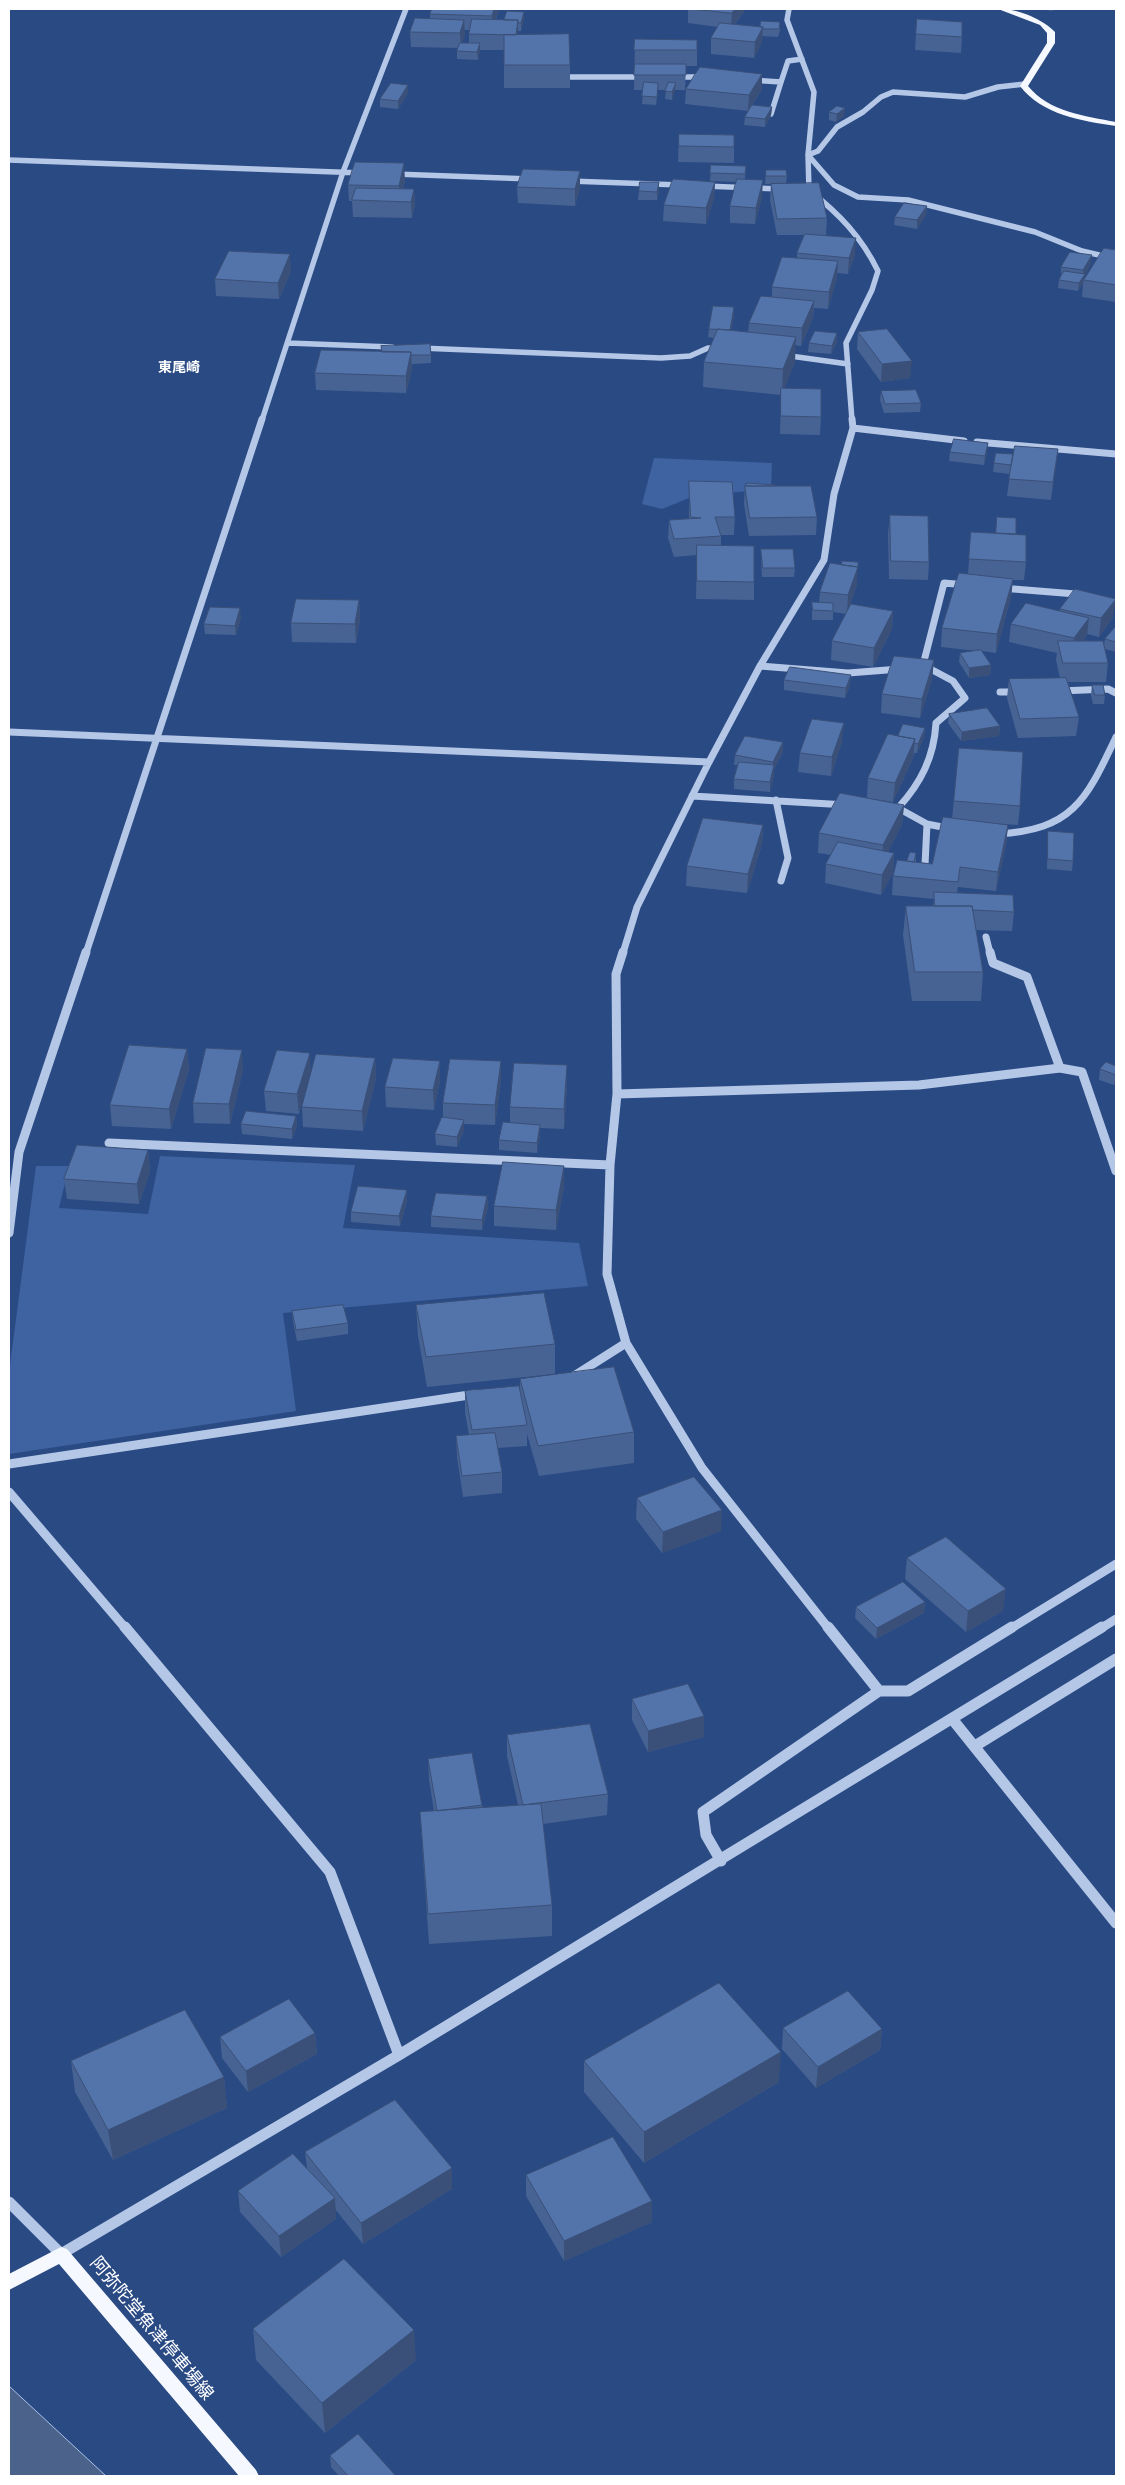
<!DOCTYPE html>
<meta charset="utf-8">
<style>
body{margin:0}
#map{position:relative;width:1125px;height:2485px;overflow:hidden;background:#2a4a84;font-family:"DM Sans",sans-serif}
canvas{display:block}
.frame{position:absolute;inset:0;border:10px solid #fff;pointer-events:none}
</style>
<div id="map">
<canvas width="1125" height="2485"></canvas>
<div class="frame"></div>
</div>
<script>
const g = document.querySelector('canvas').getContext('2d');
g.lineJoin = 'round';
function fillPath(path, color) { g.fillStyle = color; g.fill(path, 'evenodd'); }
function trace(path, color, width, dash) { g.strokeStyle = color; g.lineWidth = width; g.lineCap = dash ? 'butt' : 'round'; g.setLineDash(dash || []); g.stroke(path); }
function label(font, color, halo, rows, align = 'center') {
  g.font = font + ' "DM Sans","Noto Sans JP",sans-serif'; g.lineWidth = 4; g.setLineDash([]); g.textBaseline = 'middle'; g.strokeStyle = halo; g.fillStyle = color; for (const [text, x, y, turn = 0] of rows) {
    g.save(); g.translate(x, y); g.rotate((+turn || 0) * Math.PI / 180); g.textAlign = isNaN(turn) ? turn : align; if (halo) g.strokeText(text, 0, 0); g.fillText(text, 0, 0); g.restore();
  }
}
fillPath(new Path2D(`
 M654 458 772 463 771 489 694 496 662 509 642 504Z
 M160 1156 355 1165 343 1228 579 1243 588 1286 283 1313 296 1411 9 1454V1373L36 1166H69L59 1208 148 1214Z`), '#3f63a0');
const water = new Path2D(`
 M9 2386 106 2476H9Z`);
fillPath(water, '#4b628b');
trace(water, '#a9c1e7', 1);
trace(new Path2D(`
 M789 9 787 20 814 92 808 155 809 190C839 214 861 236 878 271L872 290 846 343 852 420
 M560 77H645
 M675 77H705
 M750 80 781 82 788 61 802 59
 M1025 84 998 87 965 97 893 92 881 97 863 112 837 127 818 151 808 155 834 185 858 197 908 200 1035 232 1082 251 1116 259
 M771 114 781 82
 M9 160 363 173
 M394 174 531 179
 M569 181 681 185
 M704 186 780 189
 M288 343 392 347
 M420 348 661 358 690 356 708 348 720 349
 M783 355 848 364
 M262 420 343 172 406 9`), '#b4c7e7', 5.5);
trace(new Path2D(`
 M853 428 964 441
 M977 442 1116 454
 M1001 588 1076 594 1083 597
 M760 666 848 673 900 669
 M917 666 923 665 944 583 966 585
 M1060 691 1108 689 1116 693
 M1000 692H1020
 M9 732 709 762
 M692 796 847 805
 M776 800 788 858 781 881
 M892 808H898L927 824 952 829
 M898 808C921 783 934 757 936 723L965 698 953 681 923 665
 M997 834C1073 830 1086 800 1116 737
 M925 865 927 824
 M986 937 990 953
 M86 953 262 419
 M623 953 637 907 709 762 760 666 824 560 834 494 853 428 852 419`), '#b4c7e7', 7);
trace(new Path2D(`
 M623 952 616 974 617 1094 610 1165 607 1274 626 1343 702 1468 829 1629
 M1060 1068 1082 1072 1116 1171
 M617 1094 919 1085 1060 1068 1027 977 993 963 990 952
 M109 1143 610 1165
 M9 1233 19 1152 86 952
 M574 1376 626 1343
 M9 1464 476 1394
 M9 1492 126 1629
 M1010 1629 1116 1564
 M1100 1629 1116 1619`), '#b4c7e7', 9);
trace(new Path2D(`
 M125 1627 330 1872 399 2055
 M879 1691H908L1012 1627
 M953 1720 1116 1923
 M975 1746 1116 1659
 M721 1861 706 1835 703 1812 879 1691 828 1627
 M9 2202 61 2254 399 2055 1102 1627`), '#b4c7e7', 11);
fillPath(new Path2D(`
 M998 9C1016 8 1043 19 1055 32V43L1028 86C1049 112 1085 116 1116 122V126C1082 121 1042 115 1020 86L1047 43V33L1040 25Z
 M61 2247 67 2249 256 2470 259 2476H239L59 2264 9 2290V2274Z`), '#f5f8fe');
fillPath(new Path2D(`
 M499 9 496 20 524 19 521 31H518V35L570 65V88H504V50H480L478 60 457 59V51L458 48 411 47 410 32 430 19V14ZM464 30H470L469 34V43H462L465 35Z
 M688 9H744V12L734 25 760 27 780 22V30L778 37 762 36V42L754 58 711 54V38L718 27 688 23Z
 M1041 9H1054L1052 11Z
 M917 19 962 37 961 53 915 50Z
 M635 39 697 50V66H686L685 90H675L672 100 665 99 666 90H658L656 105 642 104 643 90H634Z
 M686 89H762L752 105 772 107 771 115 765 127 744 125 745 117 748 111 685 104Z
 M408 93 398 109 380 107V99Z
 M829 112 844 116 836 122 829 120Z
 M679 134 734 147V163L678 162Z
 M711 165 746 166 745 179 762 197 755 224 730 223V206L737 182 710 181Z
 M766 170 787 176 786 184 827 218 826 235H819L855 255 848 274 837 273V278L828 309 814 308 813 318 801 346 795 345V362L784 388 821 417 820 435 780 434 781 395 703 387 704 362 714 338 708 337 709 329 734 316 731 330 748 332 749 323 772 297V287L797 258V253L804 235H777L770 200 771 184H765Z
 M580 171V188L575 206 518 203 517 187Z
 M405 180 403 189H414L415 205 412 218 353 217 352 201H349L348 185Z
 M715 182 714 198 706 224 663 221 664 205Z
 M639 191H659L657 200H638Z
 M927 206 926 215 917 229 894 225 895 217Z
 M1116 250V302L1082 297 1083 283 1078 291 1058 288 1059 280 1061 276V267L1091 263 1085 275 1084 279Z
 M291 271 279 299 216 296 215 279Z
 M858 332 910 378 881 382 857 349Z
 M837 342 831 354 808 352 809 343Z
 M321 350 431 355V363L412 364V370L406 393 316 390 315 373Z
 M881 391 921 403 920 412 884 413 880 400Z
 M1058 449 1051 500 1007 496 1010 474 993 472 994 463 1013 454Z
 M950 452H987L984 465 949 461Z
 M689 481 735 517 734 535H721V545L754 582V600L696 599 697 555 674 557 668 538 669 520 689 519Z
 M745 486H775L817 517 816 535 749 536 744 504Z
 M890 515 929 562 928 580 889 579 888 533Z
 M997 517 1016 534 1026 562 1024 580H1013L1011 597 996 653 982 651 991 665 990 675 969 678 959 662 960 653 977 651 941 647 942 628 968 574 971 532 996 533Z
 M761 549 795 568 794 577H762L761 558Z
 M857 585 849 607 893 611 892 629 873 667 831 660 832 641 846 614 833 612V620H812V602H819L820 592Z
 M359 600 360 619 356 643 292 642 291 623Z
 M1060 609 1113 617 1099 637 1087 634V636L1083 641 1104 645 1105 639 1116 626V652L1105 649 1108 663 1106 682H1068L1079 717 1076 736 1018 738 1007 698 1009 679 1060 678 1056 660 1057 653 1009 642 1011 624 1059 611Z
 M241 618 236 635 205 634 204 624Z
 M934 660 932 679 920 718 881 713 882 694Z
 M784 680 850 685 845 698 784 690Z
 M1092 685 1105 695 1104 704H1093L1091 695Z
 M949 714 1000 726 999 736 961 741 948 723Z
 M925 728 924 737 917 753H914L913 758 893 802 867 798 868 778Z
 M842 742 831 776 798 772 800 753Z
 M959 748 1020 806 1018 825 989 823 1008 825 1006 845 996 891 958 887 957 893 1014 912 1012 931 976 930 983 972 981 1001H912L903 935 906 906H933L934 899 892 895 893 876 907 861 916 853V862L932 864 952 819Z
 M783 752 774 769V775L770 792 734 789V779L738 765H734L735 755Z
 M904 805 902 824 888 852 894 853 893 873 881 895 825 883 826 864 831 855 818 853 819 833Z
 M763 825 762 844 747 893 686 886 687 866Z
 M1048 831 1073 861 1072 871 1047 869Z
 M187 1049 189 1069 171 1129 112 1126 110 1105Z
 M375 1058 376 1078 363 1131 303 1127 302 1107 310 1076 299 1114 266 1111 264 1091 311 1073Z
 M440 1061V1081L434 1110 386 1107 385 1087Z
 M501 1061V1081L495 1125 464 1124V1130L457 1147 436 1145 435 1134 443 1117V1103Z
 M1116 1066V1083L1114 1085 1099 1080 1100 1069Z
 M243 1070 230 1124 194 1123 193 1103Z
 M567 1085 564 1129 540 1128V1135L537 1153 499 1150V1140L510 1123V1107Z
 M296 1116 297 1126 292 1139 242 1134 241 1124Z
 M148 1150 150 1171 139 1204 67 1199 64 1179Z
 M564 1186 556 1230 494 1226V1206Z
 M407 1190V1201L400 1226 351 1222V1212Z
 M487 1196 488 1207 482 1230 431 1227V1216Z
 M416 1305 555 1344V1374L427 1387 418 1336Z
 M292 1311 348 1323V1334L297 1341 293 1322Z
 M520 1379 634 1432V1463L539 1476 527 1434V1446L498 1448 502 1472V1493L463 1497 457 1457 456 1436 469 1435 465 1412V1391L520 1388Z
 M637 1498 721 1531 662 1553 636 1519Z
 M907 1558 1003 1611 966 1632 905 1579Z
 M925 1602 924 1613 876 1639 855 1618 856 1607Z
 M632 1699 704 1716V1737L648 1752 632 1720Z
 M507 1735 608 1794 607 1815 543 1824 552 1905V1936L429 1944 422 1843 420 1812 434 1811 429 1780 428 1759 482 1805 483 1808 518 1805 507 1756Z
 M783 2028 882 2029 880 2050 816 2088 782 2049Z
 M315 2033 317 2054 248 2092 222 2058 220 2037Z
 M71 2061 224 2077 227 2108 113 2160 75 2092Z
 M584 2061 779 2082 644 2163 584 2092Z
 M305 2152 452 2189 363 2244 335 2209 336 2219 281 2257 240 2212 238 2191 307 2168Z
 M526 2175 652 2222 564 2261 526 2196Z
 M253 2329 416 2360 325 2433 256 2360Z
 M330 2456 396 2476H339L331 2467Z`), '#476393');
fillPath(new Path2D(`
 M494 9H499L492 31V16Z
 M735 9H744V12L731 28 732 13Z
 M524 12V19L521 31V23Z
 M464 20 465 35 461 48 460 33Z
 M518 20V36L516 35Z
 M763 27 762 42 754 58 755 42Z
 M480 43V51L478 60 477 52Z
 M762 74V89L748 111 749 95Z
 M676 83 675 91 672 100V92Z
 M408 85V93L398 109V101Z
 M772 107 771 115 765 127V119Z
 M845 108 844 116 836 122 837 114Z
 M404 163 405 180 399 202V186Z
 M580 171V188L575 206V189Z
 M763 180 762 197 755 224 756 208Z
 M659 182V191L657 200V192Z
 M715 182 714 198 706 224V208Z
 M414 189 415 205 412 218 411 202Z
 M927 206 926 215 917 229V220Z
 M856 238 855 255 848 274 849 258Z
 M290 254 291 271 279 299 278 283Z
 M1092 255 1091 263 1085 275 1083 283 1078 291 1079 283 1083 277V270Z
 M838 261 837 278 828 309 829 292Z
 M814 301 813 318 801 346 802 328Z
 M734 307V316L730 338V330Z
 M837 333V342L831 354 832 346Z
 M796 337 795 362 782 395 783 369Z
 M411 352 412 370 406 393V376Z
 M912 361 910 378 881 382 882 364Z
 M988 443 987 452 984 465 985 456Z
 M1058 449 1056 467 1051 500 1053 482Z
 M858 567 857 585 847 614 848 595Z
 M1013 579 1011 597 996 653 997 634Z
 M1116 599 1113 617 1099 637 1101 618Z
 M359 600 360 619 356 643 355 624Z
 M240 608 241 618 236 635 235 626Z
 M893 611 892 629 873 667 874 648Z
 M1089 618 1087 636 1072 657 1074 638Z
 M934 660 932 679 920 718 922 699Z
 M991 665 990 675 969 678V668Z
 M851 675 850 685 845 698 846 688Z
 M844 723 842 742 831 776 832 757Z
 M1000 726 999 736 961 741 962 732Z
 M925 728 924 737 917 753 918 744Z
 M915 739 913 758 893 802 895 783Z
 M783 742V752L774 769V775L770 792V782L773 770V762Z
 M904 805 902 824 882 865 883 845Z
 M763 825 762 844 747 893 748 874Z
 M1008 825 1006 845 996 891 998 872Z
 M894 853 893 873 881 895 882 875Z
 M187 1049 189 1069 171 1129 169 1109Z
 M242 1050 243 1070 230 1124 229 1104Z
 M310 1053 311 1073 299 1114 297 1094Z
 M375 1058 376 1078 363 1131 362 1111Z
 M440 1061V1081L434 1110 433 1090Z
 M501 1061V1081L495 1125V1105Z
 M567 1065V1085L564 1129V1109Z
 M1116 1075V1083L1114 1085Z
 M296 1116 297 1126 292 1139V1129Z
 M464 1120V1130L457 1147V1137Z
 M540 1125V1135L537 1153V1143Z
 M148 1150 150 1171 139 1204 137 1184Z
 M564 1166V1186L556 1230V1210Z
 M407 1190V1201L400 1226 399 1216Z
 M487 1196 488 1207 482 1230V1220Z
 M722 1510 721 1531 662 1553 663 1532Z
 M1006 1589 1003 1611 966 1632 968 1611Z
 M925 1602 924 1613 876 1639 877 1628Z
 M704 1716V1737L648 1752V1731Z
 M882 2029 880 2050 816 2088 818 2067Z
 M315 2033 317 2054 248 2092 246 2071Z
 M781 2052 779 2082 644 2163V2132Z
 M224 2077 227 2108 113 2160 108 2130Z
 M452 2168V2189L363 2244 361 2223Z
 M335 2198 336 2219 281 2257 279 2236Z
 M652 2201V2222L564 2261V2241Z
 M414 2330 416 2360 325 2433 322 2403Z`), '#3a5078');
const building = new Path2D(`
 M432 9H494L492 16 430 14Z
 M692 9H735L732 13Z
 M507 11 524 12 521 23H518V20H504Z
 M415 18 464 20 460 33 410 32Z
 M472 19 518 20 516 35 469 34Z
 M917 19 962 22V37L916 34Z
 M761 21 780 22 779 29H763V27H760Z
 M720 23 763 27 755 42 711 38Z
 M569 34 570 65H504V35Z
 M635 39 697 40V50H634Z
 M460 43H480L477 52 457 51Z
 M635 64H686V75H634Z
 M700 67 762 74 749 95 686 89Z
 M644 82 658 83 657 97 642 96Z
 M669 82 676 83 672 92 665 91Z
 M391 83 408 85 398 101 380 99Z
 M752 105 772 107 765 119 745 117Z
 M837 106 845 108 837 114 829 112Z
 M679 134 734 135V147L679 146Z
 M355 162 404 163 399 186 348 185Z
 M711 165 746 166 745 174 710 173Z
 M523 169 580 171 575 189 517 187Z
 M766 170H786L787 176H766Z
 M673 179 715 182 706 208 664 205Z
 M737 179 763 180 756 208 730 206Z
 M640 182H659L657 192 639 191Z
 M819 183 827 218 777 219 771 184Z
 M356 188 414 189 411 202 352 200Z
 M904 203 927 206 917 220 895 217Z
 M805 234 856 238 849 258 797 253Z
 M1104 248 1116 250V285L1084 280Z
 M229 251 290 254 278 283 215 279Z
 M1070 252 1092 255 1083 270 1061 267Z
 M782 257 838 261 829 292 772 287Z
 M1064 271 1085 274 1079 283 1059 280Z
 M761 296 814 301 802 328 749 323Z
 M713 306 734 307 730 330 709 329Z
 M718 329 796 337 783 369 704 362Z
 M887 329 912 361 882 364 858 332Z
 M815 331 837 333 832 346 809 343Z
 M430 344 431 355H411V352H382L381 346Z
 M321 350 411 352 406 376 315 373Z
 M781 388 821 389V417L781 416Z
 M916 390 921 403 885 404 881 391Z
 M954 439 988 443 985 456 950 452Z
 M1015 446 1058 449 1053 482 1009 479Z
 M996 453 1013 454 1011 465 994 463Z
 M689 481 732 482 735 517H715L721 536 674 539 669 520 701 518 691 517Z
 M747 483 775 485V486H746Z
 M745 486H811L817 517 750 518Z
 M890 515 928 516 929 562 891 561Z
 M997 517 1016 518V534L996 533Z
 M971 532 1026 535V562L969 559Z
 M697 545 754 546V582L697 581Z
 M761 549H793L795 568H763Z
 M842 561 858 562V567L842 565Z
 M830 563 858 567 848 595 820 592Z
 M959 573 1013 579 997 634 942 628Z
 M1075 589 1116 599 1101 618 1060 609Z
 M296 599 359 600 355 624 291 623Z
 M812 602 833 603V611L813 610Z
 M1026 603 1089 618 1074 638 1011 624Z
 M851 604 893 611 874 648 832 641Z
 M210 607 240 608 235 626 204 624Z
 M1116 626V642L1105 639Z
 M1058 641H1103L1108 663H1063Z
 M981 650 991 665 969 668 960 653Z
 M894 656 934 660 922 699 882 694Z
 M790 667 851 675 846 688 784 680Z
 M1066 678 1079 717 1020 719 1009 679Z
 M1092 685H1103L1105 695H1095Z
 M987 708 1000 726 962 732 949 714Z
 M812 719 844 723 832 757 800 753Z
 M903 724 925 728 918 744 914 743 915 739 898 736Z
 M888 734 915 739 895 783 868 778Z
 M745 736 783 742 773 762 735 755Z
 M959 748 1023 752 1020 806 954 801Z
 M739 762 774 765 770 782 734 779Z
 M840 793 904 805 883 845 819 833Z
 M943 817 1008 825 998 872 960 867 958 882 893 876 897 860 932 864Z
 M703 818 763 825 748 874 687 866Z
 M1048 831 1074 833 1073 861 1048 859Z
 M838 842 894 853 882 875 826 864Z
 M910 852 916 853 914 862 907 861Z
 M934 892 1013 895 1014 912 973 910 972 906H935Z
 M906 906H972L983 972H915Z
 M129 1045 187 1049 169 1109 110 1105Z
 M206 1048 242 1050 229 1104 193 1103Z
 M277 1050 310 1053 297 1094 264 1091Z
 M316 1054 375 1058 362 1111 302 1107Z
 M393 1058 440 1061 433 1090 385 1087Z
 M450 1059 501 1061 495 1105 443 1103Z
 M1106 1062 1116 1066V1075L1100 1069Z
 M514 1063 567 1065 564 1109 510 1107Z
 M246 1111 296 1116 292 1129 241 1124Z
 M442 1117 464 1120 457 1137 435 1134Z
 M503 1122 540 1125 537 1143 499 1140Z
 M77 1145 148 1150 137 1184 64 1179Z
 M503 1162 564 1166 556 1210 494 1206Z
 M358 1186 407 1190 399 1216 351 1212Z
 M436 1193 487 1196 482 1220 431 1216Z
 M544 1293 555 1344 426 1357 416 1305Z
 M343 1305 348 1323 296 1330 292 1311Z
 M614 1367 634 1432 538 1446 520 1379Z
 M519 1386 527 1425 472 1430 465 1391Z
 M495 1433 502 1472 462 1476 456 1436Z
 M694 1477 722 1510 663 1532 637 1498Z
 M946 1537 1006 1589 968 1611 907 1558Z
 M903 1582 925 1602 877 1628 856 1607Z
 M688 1684 704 1716 648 1731 632 1699Z
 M590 1724 608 1794 523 1805 507 1735Z
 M472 1753 482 1805 437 1811 428 1759Z
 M541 1804 552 1905 428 1914 420 1812Z
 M719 1983 781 2052 644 2132 584 2061Z
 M848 1991 882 2029 818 2067 783 2028Z
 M289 1999 315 2033 246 2071 220 2037Z
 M185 2010 224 2077 108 2130 71 2061Z
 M395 2100 452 2168 361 2223 305 2152Z
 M613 2137 652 2201 564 2241 526 2175Z
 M293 2154 335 2198 279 2236 238 2191Z
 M344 2259 414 2330 322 2403 253 2329Z
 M358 2434 396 2476H348L330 2456Z`);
fillPath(building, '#5373ab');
trace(building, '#3a5078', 1);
label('bold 14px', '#fff', '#2a4a84', [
 ["東尾崎",179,368]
]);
label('18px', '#fff', '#2a4a84', [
 ["阿弥陀堂魚津停車場線",151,2329,50]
]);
</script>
